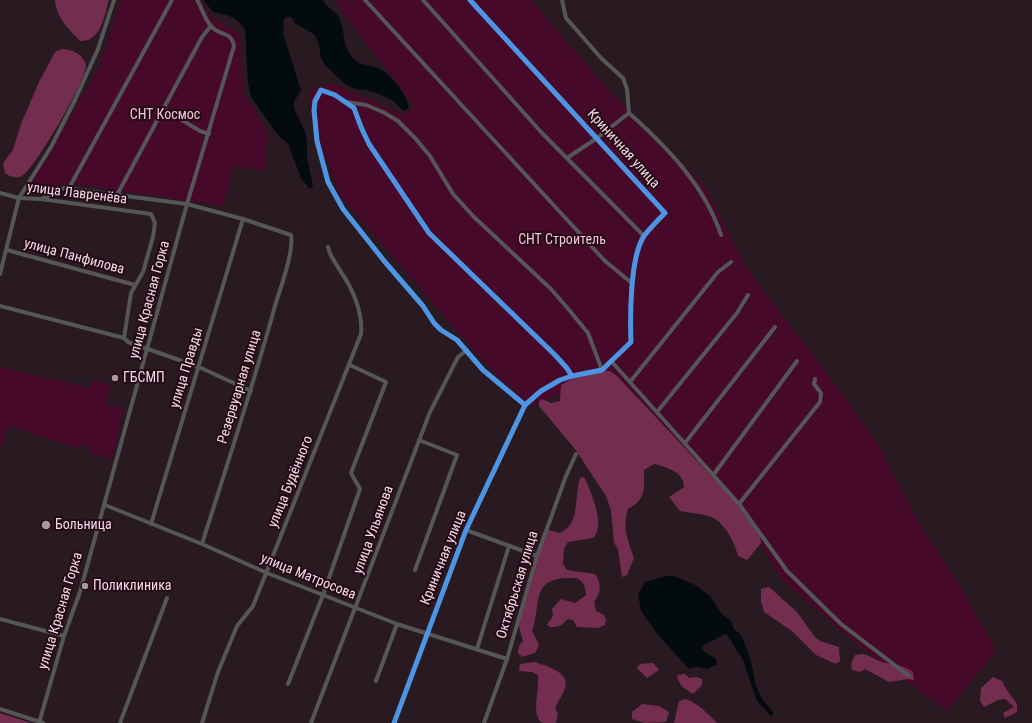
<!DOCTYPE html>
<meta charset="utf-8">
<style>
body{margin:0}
canvas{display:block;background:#291920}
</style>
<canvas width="1032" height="723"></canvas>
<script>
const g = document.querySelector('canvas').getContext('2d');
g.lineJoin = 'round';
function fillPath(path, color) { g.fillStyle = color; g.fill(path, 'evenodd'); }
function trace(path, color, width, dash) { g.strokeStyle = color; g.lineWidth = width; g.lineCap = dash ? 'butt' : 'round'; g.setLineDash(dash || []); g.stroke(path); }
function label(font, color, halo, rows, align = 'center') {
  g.font = font + ' "Roboto Condensed",sans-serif'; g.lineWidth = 4; g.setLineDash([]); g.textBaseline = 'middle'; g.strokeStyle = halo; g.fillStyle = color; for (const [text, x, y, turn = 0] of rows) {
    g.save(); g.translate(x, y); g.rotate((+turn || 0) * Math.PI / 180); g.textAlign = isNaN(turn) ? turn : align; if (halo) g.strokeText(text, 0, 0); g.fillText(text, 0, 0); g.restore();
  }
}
fillPath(new Path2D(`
 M121 0H201L212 18 240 34 244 93 268 132 265 171 234 166 223 206 65 183 41 194 26 193 100 65Z
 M336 0H531L604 85 704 185 746 267 848 402 879 446 920 525 957 581 996 651 947 711 857 644 782 580 733 499 616 375 610 371 529 407 477 354 339 195 310 114 309 90 333 83 403 115 415 107 341 11Z
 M0 367 90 388 93 380 111 385 105 403 124 409 112 460 88 452 90 447 81 444 79 449 9 426 1 447H0Z`), '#46092a');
fillPath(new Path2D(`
 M55 0H109C104 16 101 42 80 41 69 29 56 17 55 0Z
 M62 49C72 49 83 54 86 65 88 77 35 169 22 176 16 179 10 177 5 173L3 163 13 150 21 124 39 82 55 52Z
 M599 370 610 371 616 375 733 499 760 536 761 543 747 560 738 556C735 543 726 526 715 519 709 514 688 513 680 511L669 497 684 487C684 472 667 467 654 464L644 470C644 488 647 499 628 509 622 527 628 541 634 558L627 575 622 577 618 549 614 543 611 510 606 496 575 449 539 406V401L542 399 551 403 560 401 561 385 582 373Z
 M584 477C591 491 606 526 593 538L568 542 564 549 563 564 567 570 595 574C602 584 601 592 594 602L596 611 604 615 606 620 605 625 598 628 577 627 573 620 567 619C563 626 557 627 550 627L547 625 553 616 552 609 561 599 575 603 586 595C585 586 583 578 573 578 529 576 542 605 532 631L539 645 535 653 522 657 518 653 519 646 523 641 517 620 548 530 560 533C581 524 574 495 580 478Z
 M769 587 797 612 815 637 820 641 839 647 840 661 836 664 816 655 792 631 764 612 761 601V589Z
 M861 654C869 654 871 658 879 661 890 665 903 664 913 672L914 680 908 679 889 682 865 669 860 672 852 670 851 664 855 655Z
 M534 662C544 665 571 672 565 688 563 695 558 701 555 708L558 714 556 723C552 723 547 723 543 723 530 718 540 687 538 675L532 672 519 671 520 664Z
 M653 663 659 670 647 678 637 668 640 664Z
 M685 674 689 678 697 677 702 679V685L693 694C684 688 679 686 677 675Z
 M993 677 1002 681 1006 689 1017 704V712L1005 718 1003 713 1014 707 1005 699 998 700 984 707 980 701 981 688Z
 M686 699C698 703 708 714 717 723H674L679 701Z
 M642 704 659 706 669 712 666 722 644 723 632 719V712Z
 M0 713 31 723H0Z`), '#732e4f');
fillPath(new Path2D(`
 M203 0H323C326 8 336 10 339 18 346 32 341 48 355 60 361 66 370 65 378 68 391 74 407 94 409 108L404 111 392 100 379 94 364 89 358 90 346 85 325 65 320 56V48L315 35 296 24 291 17H287L284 19 283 33 301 90 294 102V108L305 132 307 142V158L313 186 310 189 301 178 288 144 277 134 251 97 248 83 245 30C239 18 226 14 213 12Z
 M666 576H674L695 585 710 596 722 614 731 621 734 629 741 635 750 657 756 686 763 700 773 712V715L771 716 757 701 743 660 727 635 725 634 702 646V650L716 659 717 664 708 669 697 667 689 669 659 636 641 611 638 594 645 582Z`), '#040b0f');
trace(new Path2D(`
 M365 0 605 261 633 284
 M423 0 541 132 644 236
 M562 0 566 18 602 59 623 78 627 89 629 113C667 147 705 186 721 235
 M347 102 366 105 383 112 398 121 415 138 430 156 453 194 474 217 551 289 570 311 588 333 602 370
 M164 109 200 131 209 134
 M567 158 597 138 629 113
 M69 188 172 0
 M0 193 19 198 41 199 151 214 155 223 153 237 143 272 131 293 124 338
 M117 195 202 37 211 26
 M41 199 64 188 187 204 243 219 291 235C294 252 280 289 275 306 253 386 227 465 202 544
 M7 250 135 285
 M0 274 19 198 51 147 75 100 98 49 114 0
 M0 306 124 338 128 342 199 367 251 391
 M612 362 739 504 787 571 841 624 909 676
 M630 382 718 272 731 262
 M525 405 483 370 457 340 441 330 434 323 423 306 385 262 343 209 328 182 317 141 314 110 315 101 321 90 335 95 354 108 361 127 369 144 429 233 555 355 566 367 572 376
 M657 412 737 313 748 295
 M685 443 775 327
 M714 474 797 361
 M739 504 820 402 821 393 814 384 815 379
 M105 505 202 544 267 573 397 624 507 659
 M151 524 243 219
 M466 530 537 556
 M415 570 457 455 419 440
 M0 619 64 636
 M477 649 509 546
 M376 681 397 624
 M288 684 323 595 360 489 351 473 386 382 350 365
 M0 709 43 723
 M39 723 64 636 80 592 187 204 234 46C231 30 220 37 211 26 205 20 202 8 197 0
 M120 723 167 598
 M202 723 218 672 237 626 253 606 361 334C363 313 353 289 341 272 336 263 330 257 328 247
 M311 723 430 412 458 357 467 350
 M394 723 466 530 525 405 541 391 560 380 572 376 602 370 631 342C630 316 630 257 644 236 650 228 658 220 665 213L470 0
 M484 723 507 659 537 556 566 476 576 454`), '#545658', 4);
trace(new Path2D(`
 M525 405 483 370 457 340 441 330 434 323 423 306 385 262 343 209 328 182 317 141 314 110 315 101 321 90 335 95 354 108 361 127 369 144 429 233 555 355 566 367 572 376
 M394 723 466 530 525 405 541 391 560 380 572 376 602 370 631 342C630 316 630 257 644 236 650 228 658 220 665 213L470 0`), '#4d94e3', 5);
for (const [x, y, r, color] of [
 [115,378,4,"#ab989f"],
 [46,525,5,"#ab989f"],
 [85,586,4,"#ab989f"]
]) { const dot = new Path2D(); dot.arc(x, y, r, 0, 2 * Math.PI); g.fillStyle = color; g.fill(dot); trace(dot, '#250916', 1.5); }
label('14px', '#f3c4d5', '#250916', [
 ["СНТ Космос",165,115],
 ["СНТ Строитель",562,240]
]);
label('14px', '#f1dce4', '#250916', [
 ["Криничная улица",623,149,48],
 ["улица Лавренёва",77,194,7],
 ["улица Панфилова",74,257,15],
 ["улица Красная Горка",150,300,-75],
 ["улица Правды",187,368,-73],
 ["Резервуарная улица",240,387,-73],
 ["улица Будённого",291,482,-68],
 ["улица Ульянова",374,530,-70],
 ["Криничная улица",444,558,-68],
 ["улица Матросова",308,577,22],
 ["Октябрьская улица",518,585,-73],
 ["улица Красная Горка",61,611,-73]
]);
label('14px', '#f1dce4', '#250916', [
 ["ГБСМП",123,378],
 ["Больница",55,525],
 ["Поликлиника",93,586]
], 'left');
</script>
